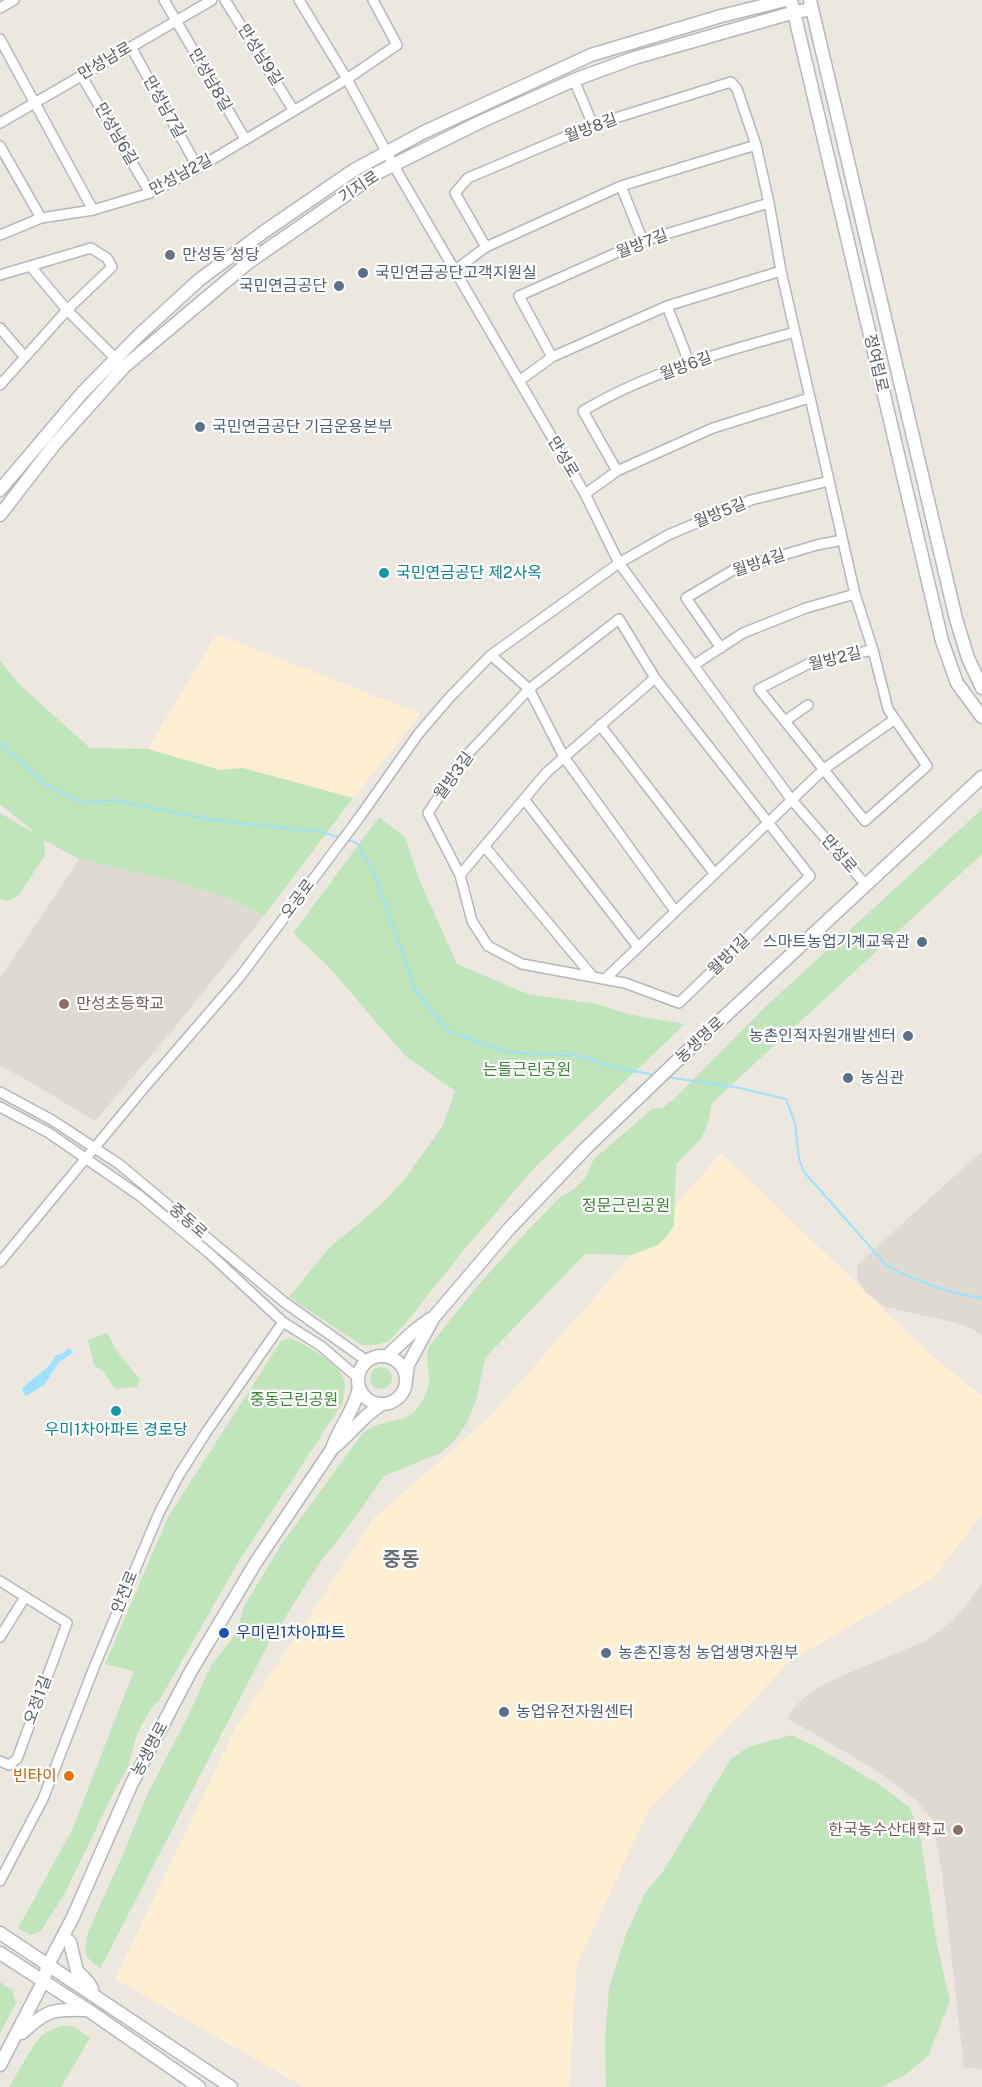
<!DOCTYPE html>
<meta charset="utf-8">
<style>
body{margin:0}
canvas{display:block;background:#ece8e0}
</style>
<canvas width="982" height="2087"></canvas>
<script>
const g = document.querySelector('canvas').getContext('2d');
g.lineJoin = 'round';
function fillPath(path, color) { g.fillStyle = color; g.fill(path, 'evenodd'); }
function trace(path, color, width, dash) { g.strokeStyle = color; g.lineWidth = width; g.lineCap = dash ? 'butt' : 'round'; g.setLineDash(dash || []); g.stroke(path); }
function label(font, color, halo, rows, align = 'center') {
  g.font = font + ' "Public Sans","Noto Sans KR",sans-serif'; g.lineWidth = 4.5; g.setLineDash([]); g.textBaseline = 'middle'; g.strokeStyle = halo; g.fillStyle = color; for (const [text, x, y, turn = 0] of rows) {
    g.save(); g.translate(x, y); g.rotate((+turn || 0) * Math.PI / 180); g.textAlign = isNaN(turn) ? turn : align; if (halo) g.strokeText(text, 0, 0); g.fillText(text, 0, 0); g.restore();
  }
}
fillPath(new Path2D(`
 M217 634 421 714 353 798 243 768 220 770 148 749Z
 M721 1153 934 1358 982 1396V1514L934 1577 790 1661 648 1811 577 1964 569 2087H304L115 1979 237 1725 375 1517 489 1418Z`), '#feefd3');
fillPath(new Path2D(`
 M79 859 174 881 230 899 264 916 171 1032 95 1121 22 1077 0 1066V977Z
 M982 1151V1336L973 1329 953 1322 885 1307 865 1292 857 1277V1265Z
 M982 1583V2069L964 2068 942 1873 932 1819 916 1800 877 1771 787 1718 797 1704 815 1689 830 1681 925 1641 950 1623 968 1603Z`), '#dedad1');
fillPath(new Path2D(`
 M0 660 20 685 90 748 148 749 220 770 243 768 353 798 264 916 230 899 174 881 79 859 44 840 45 855 19 895 9 901 0 899V813L38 835 0 804Z
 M982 809V854L712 1103C707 1137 700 1141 676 1164L674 1225 667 1236 658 1245 632 1255 585 1254 485 1358 477 1397 468 1421 454 1441 440 1453 384 1476 351 1523 318 1565 266 1648 100 1969 87 1957 85 1949 88 1932 125 1850 147 1795 191 1710 211 1665 230 1642 239 1625 243 1608 281 1545 362 1434C388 1412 414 1432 428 1387 432 1373 423 1358 430 1345L481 1282 529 1229 559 1198 574 1189 585 1178 594 1159 653 1108H662L673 1100 765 1007Z
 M379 817 405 837 419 879 457 964 528 994 597 1004 628 1014 685 1024 534 1168 468 1245 404 1325 389 1341 375 1345H361L289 1297 329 1248 384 1202 403 1181 442 1127 455 1091 404 1055 331 969 293 933Z
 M107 1333 117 1351 140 1380 137 1387 115 1389 104 1372 94 1365 88 1340Z
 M289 1338C304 1343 340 1364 344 1380 346 1388 344 1396 342 1404L239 1561 159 1701 152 1707 137 1734 128 1767 112 1796 65 1893 41 1931 30 1935 18 1928 72 1830 134 1671 105 1664 168 1517 281 1341Z
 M370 1378a11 11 0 1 1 22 0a11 11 0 1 1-22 0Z
 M792 1735 817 1747 877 1783 909 1807 919 1829 937 1944 950 2001 928 2056 904 2076 881 2087H606L605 2039 609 1988 626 1934 645 1893 664 1870 730 1760 748 1747Z
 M0 1982 12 1990 16 2003 0 2033Z
 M60 2026H73L90 2038 61 2087H9L34 2045 43 2034Z`), '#c1e5bb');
fillPath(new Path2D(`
 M68 1348 74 1352 59 1362 44 1385 26 1396 24 1394 22 1388 49 1366 55 1356 63 1353Z`), '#9de1ff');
trace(new Path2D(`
 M0 743 45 784 83 803 115 800 206 819 321 832 341 838
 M347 840 357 843 377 880 415 990 448 1031 508 1052 580 1056 616 1068 656 1075
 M667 1077 740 1088 786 1099 795 1123 799 1159 804 1172 887 1266C917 1281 949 1294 982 1298`), '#9de1ff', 2);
const minor = new Path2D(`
 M164 0 245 139
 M225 0 294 111
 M299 0 347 79 394 166 585 494 619 563 791 799 866 885
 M0 8 14 0
 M0 39 93 210
 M131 47 198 168
 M81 75 150 193
 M574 80 593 125
 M0 123 212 0
 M0 146 41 218
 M621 186 643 241
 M0 235 41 218 93 210 150 193 198 168 347 79 397 45 373 0
 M486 247 455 193 468 178 593 125 731 82 737 89 756 145 769 203 781 271 855 594 873 650 888 709 927 766 865 821 759 689 812 662 873 650
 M31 267 67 310 118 361
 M455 270 486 247 621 186 756 145
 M0 275 91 248 107 258 112 267 67 310 0 385
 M667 306 689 362
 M0 328 24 356
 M552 357 519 296 643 241 769 203
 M519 381 552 357 667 306 781 271
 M617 471 583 411C648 372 722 352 795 332
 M585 494 617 471 713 428 809 398
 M619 619 655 678 810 876 679 1003 625 983 522 964 488 946 472 921 460 875 428 813 465 757 529 689Z
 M721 648 686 598 735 569 817 545 842 540
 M491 655 529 689 564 757 675 911
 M694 665 743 633 806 608 855 594
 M785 721 808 705
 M600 725 714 873
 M524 799 638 947
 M485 847 593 977
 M460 875 546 773 655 678
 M605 979 824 769 895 719
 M0 1092 52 1120 119 1164 284 1302 367 1361
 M0 1107 49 1133 140 1196 210 1254 283 1322 321 1346 358 1378
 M0 1262 144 1088 239 978 359 818 419 733 450 697 491 655 619 563 668 535 751 500 829 481
 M0 1581 67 1623 17 1759 9 1765 0 1761
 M0 1637 25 1597
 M0 1881 43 1799 95 1665 159 1513 179 1475 207 1431 283 1322`);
const tertiary = new Path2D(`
 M810 0 956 619 968 658 982 688
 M792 4 942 641 957 683 982 717
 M0 490 82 393 139 335 199 280 265 231 354 170 424 132 591 55 721 16 786 0
 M0 515 54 445 124 367 249 262 379 172 480 122 574 80 634 58 795 12 812 9
 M387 1356 414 1331 430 1319
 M358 1380a24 24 0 1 1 48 0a24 24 0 1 1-48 0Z
 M406 1379 408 1365 434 1317 509 1229 586 1148 681 1057 982 777
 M333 1448C351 1434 362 1416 382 1404
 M0 1933 231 2087
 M63 1937 70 1942 77 1971 88 1982 92 1989
 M0 1953 88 2010 199 2087
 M22 2033C46 2010 53 2009 86 2010
 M0 2065 43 1982 48 1965 73 1917 131 1785 191 1671 256 1562 332 1449C339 1427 355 1410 359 1387`);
trace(minor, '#b3b7bb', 12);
trace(tertiary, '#b3b7bb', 15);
trace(minor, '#fff', 9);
trace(tertiary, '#fff', 12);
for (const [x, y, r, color] of [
 [170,255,6,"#6b7280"],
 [363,273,6,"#5c6f8a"],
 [339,286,6,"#5c6f8a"],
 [200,427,6,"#5c6f8a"],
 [384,573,6,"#0f9aa8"],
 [922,942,6,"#5c6f8a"],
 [64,1004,6,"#8d6e63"],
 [908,1036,6,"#5c6f8a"],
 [848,1078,6,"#5c6f8a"],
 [116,1411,6,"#0f9aa8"],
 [224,1633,6,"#1a4fb4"],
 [606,1653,6,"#5c6f8a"],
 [504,1712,6,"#5c6f8a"],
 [69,1776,6,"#e8710a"],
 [958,1830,6,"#8d6e63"]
]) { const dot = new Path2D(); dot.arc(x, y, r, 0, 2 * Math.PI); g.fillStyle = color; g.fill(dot); trace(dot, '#fff', 2); }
label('16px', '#595e61', '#fff', [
 ["만성남9길",260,55,58],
 ["만성남로",105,61,-30],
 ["만성남8길",210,80,60],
 ["만성남7길",164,107,61],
 ["월방8길",591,128,-20],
 ["만성남6길",116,134,60],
 ["만성남2길",181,175,-28],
 ["기지로",359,187,-33],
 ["월방7길",642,244,-21],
 ["정여립로",876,363,77],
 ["월방6길",686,366,-20],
 ["만성로",563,457,59],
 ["월방5길",720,513,-22],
 ["월방4길",759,563,-19],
 ["월방2길",835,659,-14],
 ["월방3길",454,776,-54],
 ["만성로",839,854,49],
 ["오공로",298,899,-53],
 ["월방1길",729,955,-44],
 ["농생명로",700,1040,-43],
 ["중동로",188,1221,41],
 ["안전로",125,1592,-68],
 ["오정1길",38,1700,-70],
 ["농생명로",150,1749,-62]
]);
label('16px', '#5b616d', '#fff', [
 ["만성동 성당",182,255]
], 'left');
label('16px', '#4e5e75', '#fff', [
 ["국민연금공단고객지원실",375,273],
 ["국민연금공단",327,286,"right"],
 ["국민연금공단 기금운용본부",212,427],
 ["스마트농업기계교육관",910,942,"right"],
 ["농촌인적자원개발센터",896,1036,"right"],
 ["농심관",860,1078],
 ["농촌진흥청 농업생명자원부",618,1653],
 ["농업유전자원센터",516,1712]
], 'left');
label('16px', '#0d838f', '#fff', [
 ["국민연금공단 제2사옥",396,573],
 ["우미1차아파트 경로당",116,1430,"center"]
], 'left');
label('16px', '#785e54', '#fff', [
 ["만성초등학교",76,1004],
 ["한국농수산대학교",946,1830,"right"]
], 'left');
label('16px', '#3a8633', '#fff', [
 ["는들근린공원",527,1070],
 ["정문근린공원",626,1206],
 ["중동근린공원",294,1400]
]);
label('16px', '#164399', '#fff', [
 ["우미린1차아파트",236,1633]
], 'left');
label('16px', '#c56008', '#fff', [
 ["빈타이",57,1776]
], 'right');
label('bold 20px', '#6a7074', '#fff', [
 ["중동",401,1560]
]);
</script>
